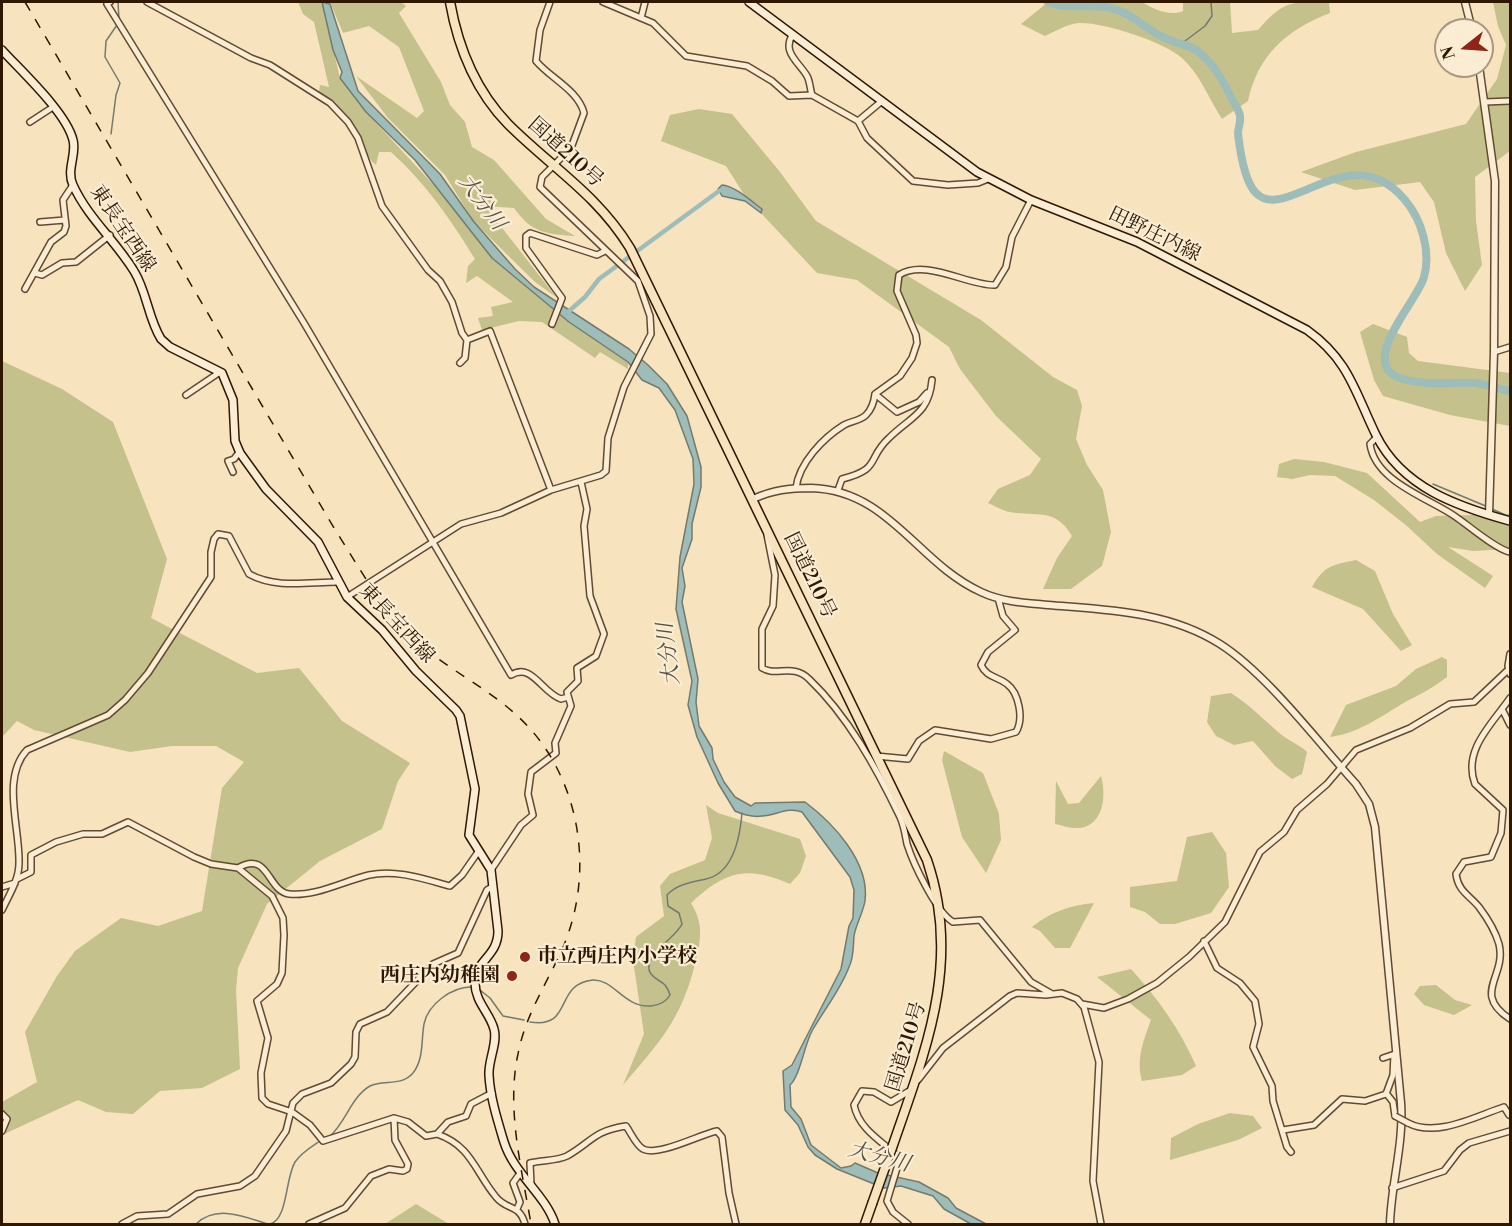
<!DOCTYPE html>
<meta charset="utf-8">
<style>
body{margin:0}
#map{position:relative;width:1512px;height:1226px;overflow:hidden;background:#f7e3bd;font-family:"Libre Bodoni",serif}
canvas{display:block}
.frame{position:absolute;inset:0;border:3px solid #301702;pointer-events:none}
.north{position:absolute;left:1434px;top:18px;width:60px;height:60px;box-sizing:border-box;background:#faedd4;border:2px solid #a99780;border-radius:50%;rotate:253deg;font-size:16px;font-weight:700;line-height:24px;text-align:center;color:#301702}
.north::after{content:'';display:block;margin:auto;width:21px;height:27px;background:#8f2418;clip-path:polygon(50% 0,100% 100%,50% 72%,0 100%)}
</style>
<div id="map">
<canvas width="1512" height="1226"></canvas>
<div class="frame"></div>
<div class="north">N</div>
</div>
<script>
const g = document.querySelector('canvas').getContext('2d');
g.lineJoin = 'round';
function fillPath(path, color) { g.fillStyle = color; g.fill(path, 'evenodd'); }
function trace(path, color, width, dash) { g.strokeStyle = color; g.lineWidth = width; g.lineCap = dash ? 'butt' : 'round'; g.setLineDash(dash || []); g.stroke(path); }
function label(font, color, halo, rows, align = 'center') {
  g.font = font + ' "Libre Bodoni","Noto Serif JP",serif'; g.lineWidth = 4.5; g.setLineDash([]); g.textBaseline = 'middle'; g.strokeStyle = halo; g.fillStyle = color; for (const [text, x, y, turn = 0] of rows) {
    g.save(); g.translate(x, y); g.rotate((+turn || 0) * Math.PI / 180); g.textAlign = isNaN(turn) ? turn : align; if (halo) g.strokeText(text, 0, 0); g.fillText(text, 0, 0); g.restore();
  }
}
fillPath(new Path2D(`
 M298 2H322L340 78 366 112 454 207 492 258 569 322 628 362V369L600 352 595 358 542 322 519 321 482 330 478 318 493 316 491 307 513 302 477 276 466 283 468 266 475 259C449 217 427 185 391 152H379L376 165C364 156 362 142 355 129 348 114 333 101 319 92L320 85 329 87 314 22 303 14Z
 M330 2H401L406 6 399 13 441 82 450 105 465 122 472 147 494 160 546 219 575 236C545 234 532 233 514 208L485 206 556 297 535 282 474 222 445 175 388 118 356 76 417 118 424 111 399 47 369 26 343 33Z
 M1048 2H1142C1153 9 1170 17 1183 11V2H1230L1232 33 1258 30C1283 1 1292 1 1329 2L1330 13C1286 30 1258 55 1248 101L1222 119C1209 99 1200 74 1182 58 1164 42 1104 22 1079 23 1069 23 1054 32 1045 36L1021 24Z
 M1493 2H1510V151L1475 177 1476 221 1482 265 1465 291 1446 253 1434 202 1420 182 1355 190 1301 172 1356 152 1466 124 1497 79 1506 45 1498 26Z
 M699 109 732 114 780 172 816 221 981 320 1053 377 1077 390 1082 406 1076 439 1087 465 1103 490 1111 532 1102 566 1071 589H1043L1057 558 1072 536C1055 507 1037 517 1010 512 1003 511 995 506 988 503L998 489 1030 475 1041 459 996 416 960 369 949 347 857 280 817 273 745 196 726 166 661 141 670 115Z
 M1373 324 1407 337 1409 353 1418 361 1510 373V426L1450 415 1383 396 1374 380 1360 332Z
 M2 361 62 389 113 422 167 559 151 618 257 673 299 668 342 721 410 763 398 781 382 829 320 861 267 904 238 968 236 990 240 1069 202 1088 160 1091 133 1114 106 1112 78 1100 2 1135V1102L37 1082 25 1032 57 976 75 951 121 918 158 926 202 911 222 788 244 762 216 746H172L130 752 34 730 17 721 2 737Z
 M1294 459 1324 462 1367 473 1420 522 1436 516 1510 514V549L1473 551 1448 547 1493 576 1485 588 1437 554 1407 526 1374 500 1335 476 1310 475 1292 479 1277 477 1279 464Z
 M1356 560 1375 571 1393 614 1412 645 1401 651 1363 609 1312 587C1325 565 1332 565 1356 560Z
 M1442 657 1447 660V677C1434 687 1421 694 1407 701 1381 716 1360 733 1330 737L1346 705 1396 686 1416 669Z
 M1231 693C1251 706 1265 721 1283 736 1291 742 1300 745 1307 752L1302 774 1292 779 1275 766 1253 741 1234 745 1216 736 1207 722 1211 696Z
 M944 751 983 773 999 814 1001 840 986 873 962 837 942 760Z
 M1101 776C1107 797 1103 830 1074 828 1069 828 1061 825 1055 824L1056 781 1068 804 1079 803Z
 M706 805 718 813 800 839 806 856 800 873 790 884C747 865 725 871 691 903 704 924 701 940 695 964 681 1020 659 1043 623 1085L644 1034 633 960 636 937 664 916 660 886 670 874 705 860 712 838Z
 M1212 832 1226 853 1229 887 1211 913 1175 924H1160L1145 912 1130 907V887L1177 881 1187 837Z
 M1094 903 1070 948H1055L1040 931 1032 927C1050 912 1071 905 1094 903Z
 M1131 969C1158 999 1180 1029 1196 1066L1182 1075 1142 1081C1136 1059 1143 1042 1151 1020L1097 977Z
 M1436 985 1455 1000 1472 1005 1454 1015 1424 1005 1414 994 1420 986Z
 M1230 1113 1253 1116 1262 1128 1238 1140 1170 1160 1171 1138 1198 1124Z
 M416 1204 449 1224H385Z`), '#c4c18c');
const water = new Path2D(`
 M322 2 330 4 358 91 440 174 474 222 515 269 534 287 629 349 648 365 667 384 687 416 701 467V487L692 524V539L682 568 685 586 682 602 698 679 696 702 699 726 712 748 713 759 724 782 735 797 751 806 755 803 805 802C833 823 870 862 865 901 863 913 856 924 854 936 853 947 854 957 849 967 841 989 824 1010 812 1031 804 1046 800 1076 790 1085L791 1107 801 1119 811 1145 841 1168 851 1166 855 1163 878 1173 919 1182 948 1198 956 1208 986 1224H971L944 1209 933 1196 901 1186 884 1188 837 1169 815 1155 808 1147 798 1125 785 1110 783 1071 792 1065 841 969 849 926 853 918 854 890 850 877 802 812C782 804 767 826 735 811L718 783 697 737 688 705 692 681 676 609 680 557 694 484 693 459 675 410 659 388 642 380 628 362 569 322 492 258 415 160 366 112 340 78 342 72 333 50Z
 M722 185C735 186 751 201 762 209L761 213 745 201 722 196 718 189Z`);
fillPath(water, '#9fbdb8');
trace(water, '#737b6f', 1.5);
trace(new Path2D(`
 M118 2 119 20
 M1181 44 1205 26 1212 16 1211 2
 M111 134 116 95 120 83 105 57 106 41 117 25
 M1433 484 1488 507
 M1492 509 1510 517
 M480 990 490 998 503 1016 524 1020
 M530 1022C574 1029 553 984 593 980 614 979 624 1008 651 1006 660 1005 666 1002 670 995 665 979 659 984 651 974 639 958 677 937 682 924L679 913 668 906 667 895C677 884 692 882 706 879 734 873 740 837 742 813
 M330 1136C346 1122 351 1097 370 1086 384 1079 401 1087 413 1073 424 1059 421 1041 424 1024 428 1004 452 987 471 987
 M196 1224C217 1204 245 1217 268 1224
 M270 1224C288 1219 285 1179 295 1162 301 1153 311 1147 320 1141`), '#737b6f', 1.5);
trace(new Path2D(`
 M568 312 585 297 599 279 719 191`), '#9fbdb8', 4.5);
trace(new Path2D(`
 M1048 2C1068 10 1085 4 1106 7 1128 11 1139 23 1157 34 1166 39 1173 42 1182 44 1206 50 1220 75 1230 95 1233 102 1239 109 1240 116 1241 122 1238 128 1238 134 1240 151 1244 181 1256 193 1286 224 1351 134 1405 200 1422 220 1431 252 1424 277 1418 301 1354 365 1403 379 1426 386 1452 382 1475 383 1487 384 1499 389 1510 391`), '#9fbdb8', 8);
const minor = new Path2D(`
 M110 2 107 4 304 323 511 675C532 662 542 693 561 699L568 697
 M147 2 251 58 270 65 330 103 348 122 358 138 382 206 428 270 440 281 452 302 462 333 467 340
 M603 2 653 23 686 56 747 66 772 81 789 96 812 95 858 121 867 138 913 181 948 185 978 183 988 179
 M641 18 645 2
 M793 34C781 52 799 62 807 76 810 81 810 89 812 95
 M1485 102 1510 101
 M858 121 882 101
 M30 122 53 107
 M40 222 65 220
 M35 273 42 275 62 263 76 262 110 235
 M25 289 51 242 64 232 66 226 63 200 73 185
 M552 324 562 298 526 248V236L530 233 597 255 605 251
 M467 340 490 331 551 490
 M1494 352 1510 347
 M460 363 465 358 467 340
 M875 394 897 412 919 402 927 393
 M186 395 220 372
 M1377 437 1370 444C1375 482 1429 498 1456 517 1469 526 1497 550 1510 552
 M233 472 228 461 234 459 240 451
 M796 488C799 463 823 438 844 425 851 421 860 421 866 415 872 409 874 402 875 394L900 376 912 358 917 343 916 335 897 291 899 275C926 258 968 286 995 285L1006 267 1012 237 1031 200
 M838 490 842 479C882 469 866 459 889 438 910 417 929 414 932 380
 M767 535 775 575 773 606 762 629V668C776 677 793 663 809 679 848 716 877 769 900 817 904 826 905 834 907 844 913 863 936 912 953 922L980 920 1031 982 1052 994
 M347 597 461 524 501 513 551 490 601 475 606 471 608 438 624 387 651 334 650 316 638 281 540 187 542 177 571 148 584 113C578 90 550 78 536 61L540 30 550 2
 M1510 654 1508 666 1510 674
 M1510 698C1493 723 1462 750 1475 784L1503 810 1501 833 1491 857 1464 862 1456 874C1458 891 1469 895 1479 907 1488 919 1495 930 1499 944 1507 977 1471 993 1510 1019
 M1502 709 1510 725
 M876 756 908 759 919 741 935 730 991 739 1016 732C1024 719 1019 693 1007 684 997 676 987 678 981 665L988 652 1015 630 1003 616 998 598
 M238 868C269 850 267 891 289 894 315 897 344 881 369 875 396 869 424 879 450 886L462 875 478 852
 M491 870 521 825 533 815 528 794 531 772 556 753 555 743 571 706 567 692 578 681 577 668 596 656 604 634 590 596 584 526 587 509 581 482
 M17 879 31 872V855L56 842 83 834H102L128 822 194 857 211 864 238 868 272 896 283 918 284 935 282 973 277 984 257 1001 268 1038 261 1073 262 1098 268 1104 292 1112 310 1125 323 1141 394 1118 408 1122 426 1136 437 1134 448 1122 466 1116 471 1104 492 1093
 M2 887 15 883
 M2 910C9 895 19 880 19 863 20 827 1 778 27 750L108 715 125 700 148 673 211 577V552L214 539 218 534 229 536 249 574C276 589 309 582 338 582
 M1204 941 1217 968 1240 983 1255 1001 1259 1024 1253 1047 1272 1086 1273 1101 1287 1147 1291 1152
 M1082 1004 1104 1008 1128 999 1157 983 1189 957 1225 922 1260 852 1284 832 1297 810 1327 784 1356 750 1410 728 1450 704 1474 702 1509 669
 M1383 1058 1395 1054
 M918 1080 943 1048 1010 996 1017 993 1046 995 1062 993 1077 999 1084 1007 1099 1062 1093 1181 1101 1224
 M1386 1093 1393 1102 1395 1116
 M2 1114 7 1119 2 1131
 M1408 1123C1437 1138 1476 1116 1504 1107L1509 1115
 M1283 1130 1314 1125 1342 1099 1365 1101 1386 1094 1393 1075 1394 1055
 M437 1134C472 1146 475 1172 496 1197 507 1211 519 1203 525 1224
 M531 1184 530 1163C542 1160 557 1161 567 1156 592 1142 593 1131 626 1126 631 1133 636 1145 643 1149 658 1157 701 1134 717 1131L722 1137 729 1193 736 1224
 M1392 1188 1444 1171 1460 1150 1469 1143 1510 1131
 M517 1209 520 1202 513 1183 521 1172
 M122 1224 137 1216 168 1214 197 1194 240 1186 255 1176 286 1131 293 1103 302 1094 331 1083 351 1064 355 1057 356 1032 360 1024 387 1012 433 964 458 953 487 890 493 886
 M309 1224 345 1208 371 1176 389 1169 403 1171 407 1169 408 1164 395 1140 394 1118
 M908 1224 893 1212 887 1201 900 1158C883 1142 859 1130 854 1105L862 1091 874 1092 891 1102 911 1090`);
const tertiary = new Path2D(`
 M1465 2 1472 30
 M1479 66 1495 181 1494 352 1489 515
 M753 499C773 490 789 488 811 488 889 490 917 563 981 592 1002 602 1026 603 1048 605 1107 610 1168 611 1220 644 1267 674 1317 741 1356 784L1369 804 1375 827 1401 1103C1404 1144 1391 1184 1390 1224`);
const secondary = new Path2D(`
 M749 2 977 172 1031 200 1137 242 1307 330C1349 360 1355 392 1376 435 1402 488 1459 507 1510 521
 M2 50C21 71 66 112 73 140 77 154 66 170 73 185 88 218 115 240 134 271 147 292 148 318 161 339L170 347 222 373 233 400 235 441 240 453 266 489 318 542 347 597 382 630 416 671 456 710 460 716 475 789 469 835 491 870 498 931C498 957 475 960 475 983 475 1002 490 1013 494 1029 498 1043 488 1060 489 1075 490 1097 498 1122 504 1142 514 1174 545 1194 555 1224`);
const trunk = new Path2D(`
 M450 2C458 47 475 90 508 124 551 167 597 194 630 248L927 860C962 962 926 1049 893 1145
 M865 1224 872 1204`);
trace(minor, '#624a31', 8);
trace(tertiary, '#624a31', 9);
trace(secondary, '#301702', 10);
trace(trunk, '#301702', 11);
trace(minor, '#faedd4', 5);
trace(tertiary, '#faedd4', 6);
trace(secondary, '#faedd4', 7);
trace(trunk, '#f7e3bd', 8);
trace(new Path2D(`
 M25 2 334 528C361 570 385 616 423 647 471 686 519 702 552 759 586 818 589 892 560 954 544 988 525 1017 518 1054 506 1109 522 1170 531 1224`), '#301702', 1.5, [10, 10]);
const minorBridge = new Path2D(`
 M1395 1116 1408 1123`);
const trunkBridge = new Path2D(`
 M872 1204 893 1145`);
trace(minorBridge, '#624a31', 8, []);
trace(trunkBridge, '#301702', 11, []);
trace(minorBridge, '#faedd4', 5);
trace(trunkBridge, '#f7e3bd', 8);
for (const [x, y, r, color] of [
 [525,957,6,"#8f2418"],
 [512,976,6,"#8f2418"]
]) { const dot = new Path2D(); dot.arc(x, y, r, 0, 2 * Math.PI); g.fillStyle = color; g.fill(dot); trace(dot, '#faedd4', 2); }
label('20px', '#301702', '#faedd4', [
 ["国道210号",565,153,42],
 ["東長宝西線",122,229,56],
 ["田野庄内線",1154,235,26],
 ["国道210号",809,576,64],
 ["東長宝西線",396,624,47],
 ["国道210号",907,1047,-73]
]);
label('bold 20px', '#301702', '#faedd4', [
 ["市立西庄内小学校",537,957],
 ["西庄内幼稚園",500,976,"right"]
], 'left');
label('italic 21px', '#575142', '#faedd4', [
 ["大分川",481,203,53],
 ["大分川",670,654,-97],
 ["大分川",879,1158,15]
]);
</script>
